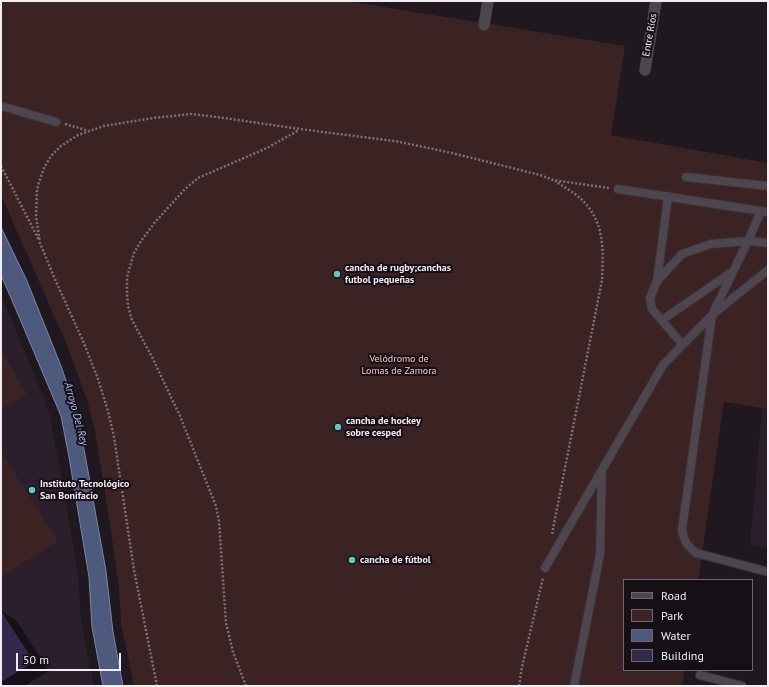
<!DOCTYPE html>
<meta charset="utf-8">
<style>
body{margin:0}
#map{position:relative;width:769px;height:687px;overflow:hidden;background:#1f181f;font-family:"PT Sans",sans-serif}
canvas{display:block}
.frame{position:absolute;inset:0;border:2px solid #f2edf3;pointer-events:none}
.legend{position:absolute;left:623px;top:579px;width:130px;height:92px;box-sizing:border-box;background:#160f16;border:1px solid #6e686e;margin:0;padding:5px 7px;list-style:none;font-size:12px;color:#f2edf3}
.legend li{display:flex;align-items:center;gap:8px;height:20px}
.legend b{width:20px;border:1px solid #6e686e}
.scale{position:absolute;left:16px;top:653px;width:105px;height:18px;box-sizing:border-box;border:2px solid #f2edf3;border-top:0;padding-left:5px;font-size:12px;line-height:14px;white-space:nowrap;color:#f2edf3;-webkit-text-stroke:3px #160f16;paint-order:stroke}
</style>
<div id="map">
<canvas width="769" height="687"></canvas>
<div class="frame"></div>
<ul class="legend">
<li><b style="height:5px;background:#4d464e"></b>Road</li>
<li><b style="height:11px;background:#3c2323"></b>Park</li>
<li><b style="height:11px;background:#4d5a7e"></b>Water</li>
<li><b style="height:11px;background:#33294b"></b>Building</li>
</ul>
<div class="scale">50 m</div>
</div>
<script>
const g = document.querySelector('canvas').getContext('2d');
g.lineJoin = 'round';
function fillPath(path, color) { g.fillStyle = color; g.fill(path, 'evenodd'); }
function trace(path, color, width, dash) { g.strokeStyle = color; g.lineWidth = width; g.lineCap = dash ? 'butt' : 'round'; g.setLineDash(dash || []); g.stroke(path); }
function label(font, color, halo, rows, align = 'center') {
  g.font = font + ' "PT Sans",sans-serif'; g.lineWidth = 4; g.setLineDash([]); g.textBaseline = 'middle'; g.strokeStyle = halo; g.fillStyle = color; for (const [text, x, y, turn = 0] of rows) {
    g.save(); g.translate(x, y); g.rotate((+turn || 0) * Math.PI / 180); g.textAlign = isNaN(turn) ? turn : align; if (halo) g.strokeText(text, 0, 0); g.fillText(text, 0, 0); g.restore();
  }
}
fillPath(new Path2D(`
 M1 295 45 400 51 420 78 572 81 621 94 686H1Z
 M762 408 768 409V548L750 545Z`), '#2a1f2b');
fillPath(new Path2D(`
 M1 1H347L625 46 611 135 768 163V409L724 402 698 580H624V670H684L682 686H134L121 623 119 587 110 524 95 431 87 400 67 345 1 195Z
 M1 351 27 394 1 409Z
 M1 452 58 541 1 577Z`), '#3c2323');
const water = new Path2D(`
 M1 227 27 281 61 366 78 416 106 571 113 632 123 686H103L92 627 89 577 69 457 61 416 20 319 1 275Z`);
fillPath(water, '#4d5a7e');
trace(water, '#7e86a1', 1);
fillPath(new Path2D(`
 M1 611 16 620 49 671 24 686H1Z`), '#0007');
fillPath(new Path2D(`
 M1 611 34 662 1 682Z`), '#33294b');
const service = new Path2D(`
 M1 106 56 122
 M686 177 768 186
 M618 189 761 211
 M768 212 761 211 748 241 712 315 682 530C685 543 686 544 696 553L768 572
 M657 281 668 196
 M662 320 732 272
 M682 344 652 309 650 298 657 281 682 254 711 244 748 241 768 243
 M545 568 663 365 712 315 768 270
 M700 675 742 686
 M574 686 600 554 602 470`);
const minor = new Path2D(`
 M484 25 488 1
 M645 70 656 1`);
trace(service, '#383338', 10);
trace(minor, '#383338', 12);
trace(new Path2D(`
 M65 124 89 131
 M1 166 39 240
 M552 534 602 280C603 255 605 229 589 208 581 196 567 189 555 181
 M157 686 134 570 114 437 108 411 98 379 83 341 54 277 40 243 36 216 37 190 39 182 44 168 51 156 61 146 78 135 104 126 153 118 191 114 217 117 300 129 395 141 452 153 540 175 553 180 609 188
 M246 686 233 652 226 623 219 521 216 506 180 416 152 357 132 320 128 306 127 293V277L134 253 141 241 156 221 185 189 198 178 267 148 299 130
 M519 686 522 667 543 578`), '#787279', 2.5, [2, 2]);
trace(service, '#4d464e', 8);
trace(minor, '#4d464e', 11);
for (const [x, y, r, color] of [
 [337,274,4,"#57cec1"],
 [338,427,4,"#57cec1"],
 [32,490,4,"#57cec1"],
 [352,560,4,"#57cec1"]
]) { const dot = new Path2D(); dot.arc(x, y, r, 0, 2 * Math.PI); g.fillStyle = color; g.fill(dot); trace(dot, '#160f16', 1.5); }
label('10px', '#f2edf3', '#160f16', [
 ["Entre Ríos",650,35,-80]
]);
label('bold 10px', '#f2edf3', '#160f16', [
 ["cancha de rugby;canchas",345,268],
 ["futbol pequeñas",345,280],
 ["cancha de hockey",346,421],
 ["sobre cesped",346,433],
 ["Instituto Tecnológico",40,484],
 ["San Bonifacio",40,496],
 ["cancha de fútbol",360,560]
], 'left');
label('10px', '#f7c7c6', '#160f16', [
 ["Velódromo de",399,359],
 ["Lomas de Zamora",399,371]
]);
label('italic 11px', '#a8befb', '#160f16', [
 ["Arroyo Del Rey",76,414,75]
]);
</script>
